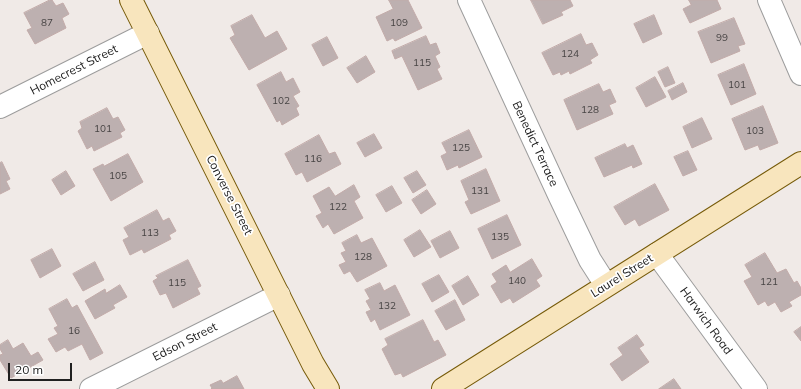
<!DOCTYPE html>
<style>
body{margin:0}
#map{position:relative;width:801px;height:389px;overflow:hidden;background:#f0eae7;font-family:Mulish,sans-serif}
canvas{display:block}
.scale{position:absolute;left:8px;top:363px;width:64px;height:18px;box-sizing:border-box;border:2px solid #202020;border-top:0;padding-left:5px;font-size:12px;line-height:14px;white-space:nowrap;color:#202020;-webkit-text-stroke:3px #fff;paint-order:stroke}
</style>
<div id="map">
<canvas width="801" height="389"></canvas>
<div class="scale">20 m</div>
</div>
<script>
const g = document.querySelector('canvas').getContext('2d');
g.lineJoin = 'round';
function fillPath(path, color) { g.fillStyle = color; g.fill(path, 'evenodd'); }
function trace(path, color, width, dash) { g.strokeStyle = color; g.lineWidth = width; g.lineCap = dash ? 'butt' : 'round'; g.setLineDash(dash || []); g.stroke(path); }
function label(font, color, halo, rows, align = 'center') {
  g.font = font + ' Mulish,sans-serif'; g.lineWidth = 3.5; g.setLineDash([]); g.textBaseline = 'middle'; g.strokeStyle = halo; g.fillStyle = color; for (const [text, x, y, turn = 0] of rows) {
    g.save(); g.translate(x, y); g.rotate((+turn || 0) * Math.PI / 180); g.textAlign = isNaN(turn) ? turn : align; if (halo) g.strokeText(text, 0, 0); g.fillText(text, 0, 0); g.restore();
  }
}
const building = new Path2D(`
 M50 0H52L56 6 63 3 69 14 62 18 66 28 35 44 27 30 32 28 24 13Z
 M389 0H408L422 28 395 41 393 38 387 41 376 17 393 9Z
 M531 0H570L573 6 561 12 563 15 543 24Z
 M689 0H717L721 9 690 23 683 9 691 5Z
 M252 15 265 38 277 31 287 49 249 70 230 38 235 35 231 26Z
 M654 15 662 34 643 43 634 24Z
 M734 18 745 44 738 46 740 51 711 63 698 32Z
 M581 34 586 45 592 43 598 55 590 60 592 63 570 74 569 71 561 75 560 72 553 75 542 53Z
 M426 36 430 45 436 43 440 53 435 56 440 67 437 69 442 79 418 90 402 56 395 59 392 51Z
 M327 37 338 58 323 66 312 45Z
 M366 56 375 72 357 83 347 68Z
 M744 64 756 94 731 105 718 75Z
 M668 67 675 83 665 87 658 72Z
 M281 72 286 82 293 78 300 92 293 96 299 106 296 108 299 115 282 125 280 120 277 122 257 85Z
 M655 77 666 97 646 107 636 88Z
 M683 83 687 92 672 100 668 91Z
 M599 84 603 92 610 89 616 102 609 105 613 114 577 130 564 100Z
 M763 106 778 143 760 150 758 145 745 150 732 119Z
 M107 108 113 119 118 117 125 130 120 133 122 137 94 151 92 146 87 149 78 131 82 128 80 122Z
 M702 118 712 139 692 148 683 127Z
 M469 130 482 157 459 168 458 165 447 170 441 156 447 153 442 143Z
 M374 134 382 148 365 157 357 143Z
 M319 135 329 154 335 152 341 164 307 182 302 172 296 175 285 154Z
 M625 144 627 148 633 145 642 164 633 168 632 165 604 177 595 158Z
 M688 151 697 170 683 176 674 157Z
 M128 154 143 182 111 201 93 169 103 164 104 166Z
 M2 162 10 179 6 181 10 189 0 194V163Z
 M486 169 500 201 471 214 465 202 469 200 461 181Z
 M66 171 75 186 61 195 52 180Z
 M417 171 426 185 413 193 404 178Z
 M655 184 669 210 639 226 635 219 625 225 614 207Z
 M354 185 360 197 354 201 363 218 334 234 328 224 323 228 316 216 322 213 313 196 329 187 335 196Z
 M392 186 402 203 386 212 376 195Z
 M427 190 436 204 421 214 412 200Z
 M157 210 163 221 169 218 176 231 169 235 171 239 144 253 142 249 130 255 123 240 129 237 124 228Z
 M507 215 521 245 492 259 478 229Z
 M420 230 431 247 414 257 404 240Z
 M450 231 459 248 440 258 431 241Z
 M357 235 361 243 372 238 387 266 357 282 350 271 344 274 339 265 346 262 341 253 346 251 342 243Z
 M52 249 61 266 40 278 31 260Z
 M765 253 777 273 786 269 794 283 797 281 801 288V295L789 302 792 306 781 312 775 302 768 306 765 301 758 305 744 281 752 277 745 265Z
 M532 259 542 276 536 280 540 286 513 303 510 298 501 303 491 286 497 282 492 274 506 265 510 272Z
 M188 260 201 286 197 288 200 294 173 308 166 293 160 295 153 281 158 278 156 276Z
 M95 262 104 280 83 291 73 274Z
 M439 275 449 292 432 302 422 284Z
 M468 276 479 295 463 305 452 286Z
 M380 283 384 291 395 285 410 315 380 330 375 319 371 322 366 312 371 310 366 301 370 299 365 290Z
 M120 285 127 297 113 305 115 308 95 319 85 301 105 289 106 293Z
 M67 299 72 308 77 305 103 353 90 360 82 344 68 351 65 347 56 352 48 339 58 334 54 328 58 326 49 309Z
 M455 300 465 320 446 330 435 311Z
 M423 320 434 342 438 340 446 355 403 377 401 373 395 375 382 349 388 345 385 339Z
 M801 327V341L794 332Z
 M637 335 644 345 639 348 649 362 622 381 610 364 623 355 618 348Z
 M8 340 13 349 23 343 31 356 38 352 43 360 11 378 0 360V355L3 354 0 349V345Z
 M237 376 244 389H211L212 388 210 385 221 380 223 383Z
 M674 379 681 389H659Z`);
fillPath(building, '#bdb0b0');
trace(building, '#c2aba9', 1);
const street = new Path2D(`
 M469 0 559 195 590 260 606 285
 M769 0 801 74
 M0 107 148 33
 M657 254 756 389
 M91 389 279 295`);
const secondary = new Path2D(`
 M131 0 313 364 328 389
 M443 389 801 163`);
trace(street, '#9d9d9d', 24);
trace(secondary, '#765a08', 24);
trace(street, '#fff', 22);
trace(secondary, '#f8e5bd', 22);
label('10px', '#474444', null, [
 ["87",47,23],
 ["109",399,23],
 ["99",722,38],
 ["124",570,54],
 ["115",422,63],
 ["101",737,85],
 ["102",281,101],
 ["128",590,110],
 ["101",103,129],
 ["103",755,131],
 ["125",461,148],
 ["116",313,159],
 ["105",118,176],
 ["131",480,191],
 ["122",338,207],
 ["113",150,233],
 ["135",500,237],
 ["128",363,257],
 ["140",517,281],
 ["121",769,282],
 ["115",177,283],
 ["132",387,306],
 ["16",74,331]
]);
label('12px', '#202020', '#fff', [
 ["Homecrest Street",74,70,-27],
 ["Benedict Terrace",535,144,65],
 ["Converse Street",229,195,63],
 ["Laurel Street",622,276,-32],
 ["Harwich Road",706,321,54],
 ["Edson Street",185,342,-27]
]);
</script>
